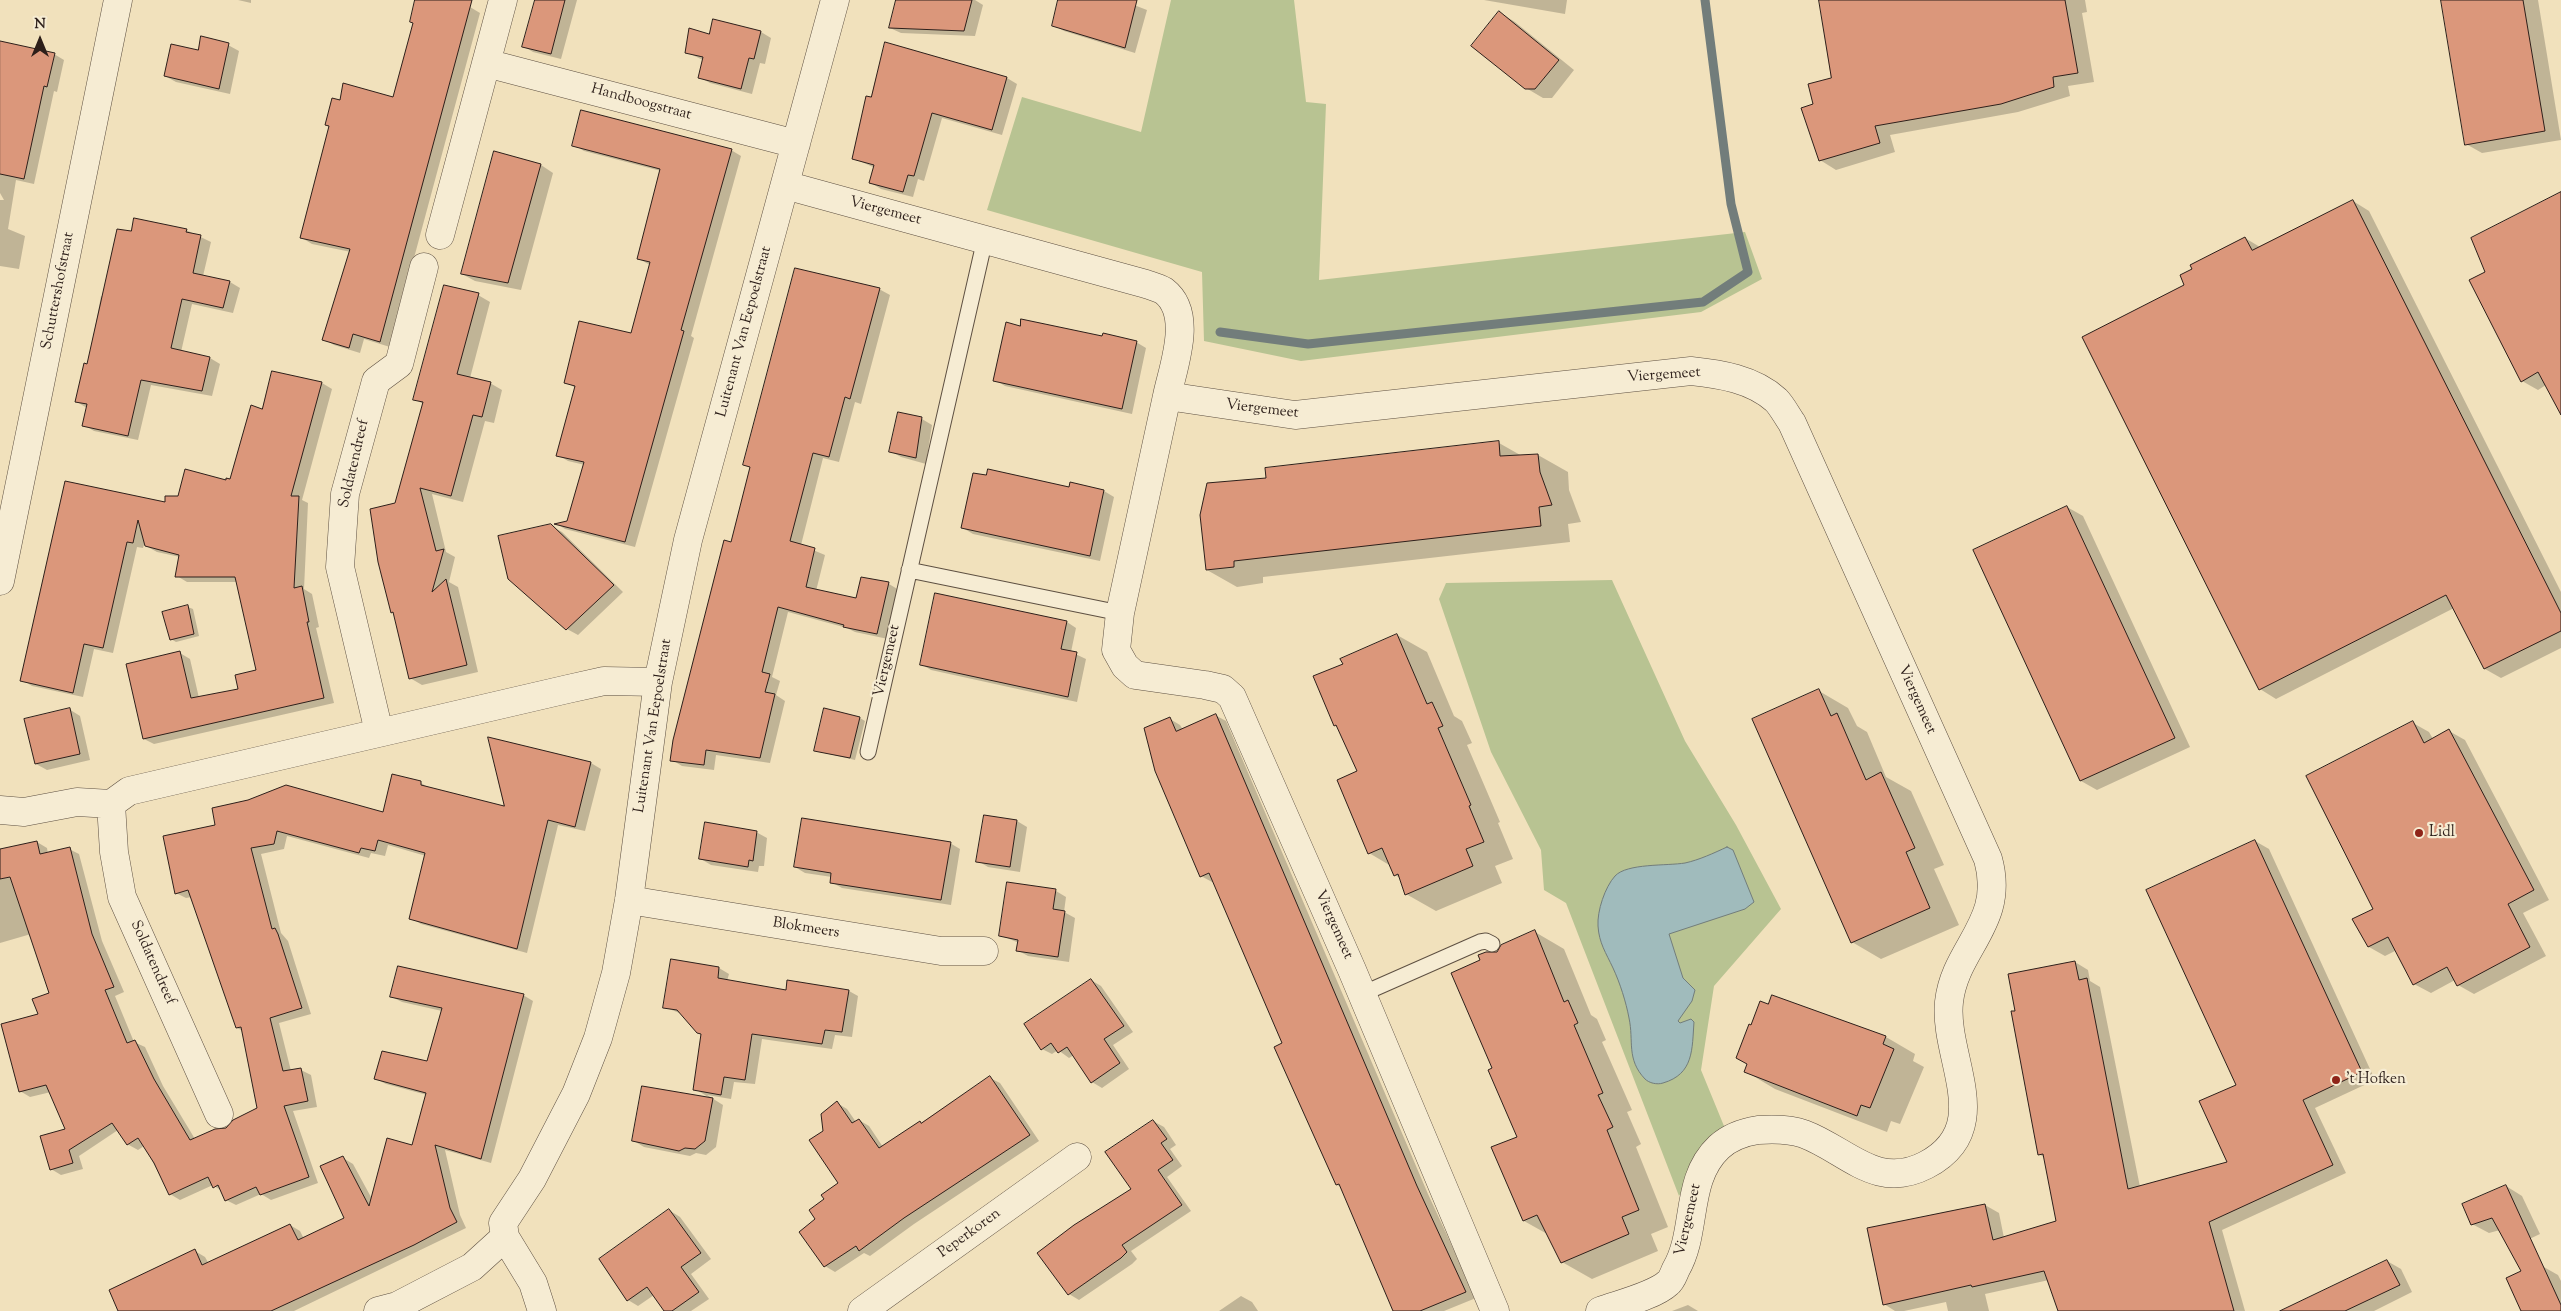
<!DOCTYPE html>
<style>
body{margin:0}
#map{position:relative;width:2561px;height:1311px;overflow:hidden;background:#f1e1bc;font-family:"Sorts Mill Goudy",serif}
canvas{display:block}
.north{position:absolute;left:15px;top:15px;width:50px;height:50px;-webkit-text-stroke:4px #f6ecd3;paint-order:stroke;rotate:0deg;font-size:14px;font-weight:700;line-height:20px;text-align:center;color:#2d1f1a}
.north::after{content:'';display:block;margin:auto;width:18px;height:22px;background:#2d1f1a;clip-path:polygon(50% 0,100% 100%,50% 72%,0 100%)}
</style>
<div id="map">
<canvas width="2561" height="1311"></canvas>
<div class="north">N</div>
</div>
<script>
const g = document.querySelector('canvas').getContext('2d');
g.lineJoin = 'round';
function fillPath(path, color) { g.fillStyle = color; g.fill(path, 'evenodd'); }
function trace(path, color, width, dash) { g.strokeStyle = color; g.lineWidth = width; g.lineCap = dash ? 'butt' : 'round'; g.setLineDash(dash || []); g.stroke(path); }
function label(font, color, halo, rows, align = 'center') {
  g.font = font + ' "Sorts Mill Goudy",serif'; g.lineWidth = 4.5; g.setLineDash([]); g.textBaseline = 'middle'; g.strokeStyle = halo; g.fillStyle = color; for (const [text, x, y, turn = 0] of rows) {
    g.save(); g.translate(x, y); g.rotate((+turn || 0) * Math.PI / 180); g.textAlign = isNaN(turn) ? turn : align; if (halo) g.strokeText(text, 0, 0); g.fillText(text, 0, 0); g.restore();
  }
}
fillPath(new Path2D(`
 M1171 0H1294L1306 102 1326 104 1319 280 1745 232 1762 279 1701 312 1301 361 1204 341 1202 272 987 210 1022 97 1141 132Z
 M1612 580 1685 741 1736 825 1781 909 1714 986 1701 1070 1724 1126 1679 1196 1566 903 1544 890 1541 850 1491 752 1439 599 1446 583Z`), '#b8c392');
const water = new Path2D(`
 M1727 847 1733 850 1754 902 1745 909 1669 934 1683 978 1695 990 1692 1001 1678 1021 1680 1023 1691 1019 1694 1022C1692 1049 1694 1074 1663 1083 1657 1085 1649 1083 1645 1079 1626 1059 1634 1041 1629 1018 1626 1002 1620 983 1613 968 1606 953 1599 943 1598 926 1597 911 1605 887 1615 876 1627 863 1667 866 1685 863 1699 860 1714 853 1727 847Z`);
fillPath(water, '#a0bbbc');
trace(water, '#727d7b', 1);
fillPath(new Path2D(`
 M238 0H251V3Z
 M417 0H442L470 7 480 13 390 347 364 339 360 353 334 345 324 339 351 252 312 244 302 238 330 127 327 125 341 102 394 98 414 23Z
 M536 0H577L561 59 533 52 523 46Z
 M899 0H975L983 5 975 36 901 33 890 28Z
 M1060 0H1121L1147 10 1135 53 1064 31 1053 25Z
 M1484 0H1567L1565 14Z
 M1820 0H2085L2087 12 2082 13 2094 82 2068 86 2070 96 2018 112 1890 135 1895 152 1836 170 1820 160 1815 104 1832 79Z
 M2442 0H2538L2561 140 2482 153 2466 144Z
 M1499 12 1515 22 1574 70 1552 98H1543L1526 88Z
 M761 32 771 38 765 64 760 63 752 94 710 83 699 77 703 60 686 52 710 35Z
 M0 43 54 54 64 60 57 92 54 91 34 184 16 180 8 229 25 236 19 269 0 266V200H4L0 193Z
 M886 43 1007 78 1017 84 1002 135 942 118 924 181 918 179 913 197 881 189 871 183 875 168 853 158 872 99Z
 M228 45 239 51 230 94 176 82 165 76 199 51Z
 M574 145 731 150 741 156 691 336 694 338 635 547 565 529 557 524 568 522 585 465 568 461 558 455 576 388 565 382 632 334 650 265 639 259 661 171 584 151Z
 M495 153 541 165 553 173 521 290 475 281 462 274Z
 M2561 193V413L2546 385 2538 390 2522 381 2487 273Z
 M2353 201 2369 211 2561 592V648L2501 678 2485 669 2454 608 2276 699 2260 689 2245 238 2260 247Z
 M186 230 211 242 203 276 230 282 240 288 233 313 192 304 181 352 210 358 220 364 212 396 151 385 138 440 94 431 84 425 87 408 77 402 88 365 101 296 104 297 132 233Z
 M879 289 890 295 861 404 855 402 839 462 823 458 801 545 825 555 816 591 857 599 889 584 899 590 888 639 855 632 847 628 788 612 772 677 780 681 776 695 785 701 770 763 716 755 714 770 682 766 672 760 732 543 751 468 745 464Z
 M478 295 490 302 470 378 490 383 502 390 494 423 485 421 463 502 432 494 446 552 455 557 449 582 458 587 478 672 422 685 410 678 395 614 392 612 396 504 423 404 415 399Z
 M1021 327 1136 342 1146 348 1132 414 1005 386 995 380Z
 M322 383 332 389 302 500 308 503 304 589 312 594 319 627 316 628 334 703 154 744 144 739 180 653 190 659 199 698 239 690 258 671 238 582H187L177 576 180 557 157 552 146 546 145 541 143 548 137 547 113 653 94 649 83 697 32 686 22 680 66 482 166 503 227 482 231 480 263 410Z
 M922 419 932 425 926 464 901 457 890 451Z
 M1499 443 1522 456 1538 455 1568 472 1569 490 1581 522 1568 524 1570 542 1263 577V583L1237 587 1207 570Z
 M1071 484 1104 491 1114 497 1100 561 973 534 963 528 1070 488Z
 M2067 507 2083 516 2190 747 2097 790 2081 781 1974 551Z
 M551 526 562 532 623 592 578 635 567 629Z
 M936 595 1067 622 1076 628 1071 652 1086 659 1077 702 931 670 921 664Z
 M188 607 193 609 199 636 176 642 171 639Z
 M1397 635 1427 652 1454 716 1462 721 1472 743 1467 745 1500 822 1498 823 1513 859 1495 866 1502 883 1436 911 1406 894 1400 878 1395 875 1391 866 1369 853 1359 772 1338 727 1335 726 1315 677 1344 664Z
 M1819 691 1848 708 1857 726 1867 732 1886 777 1911 791 1944 865 1934 869 1959 925 1881 959 1852 942Z
 M69 709 80 716 90 760 47 770 36 764Z
 M1215 715 1226 721 1428 1194 1476 1298 1444 1311H1394L1341 1187 1337 1185 1284 1044 1214 881 1212 882 1201 876 1170 719 1180 725 1183 730Z
 M860 718 865 721 855 760 816 751Z
 M2413 723 2429 732 2433 739 2449 731 2465 740 2549 900 2523 913 2546 956 2474 994 2458 985 2455 980 2431 993 2414 984 2397 950 2385 956 2369 947Z
 M591 763 601 769 585 831 558 825 527 953 421 924 411 918 426 856 388 845 385 856 371 853 369 858 287 836 284 849 261 854 281 933 288 941 311 1014 279 1023 291 1071 301 1070 311 1075 317 1107 293 1111 318 1183 271 1200 261 1194 236 1205 226 1200 223 1192 213 1185 180 1200 170 1194 144 1146 138 1150 127 1144 118 1130 79 1156 83 1169 61 1175 51 1169 67 1130 51 1092 30 1097 20 1091 40 1015 51 994 31 934 0 943V850L37 842 47 848 48 854 69 849 79 854 102 941 124 992 115 996 134 1042 145 1047 163 1086 195 1139 226 1129 259 1109 243 1031 237 1028 192 897 186 898 176 893 164 837 384 814 421 783 431 789 506 808Z
 M1017 821 1027 827 1020 872 988 867 978 861Z
 M756 832 767 838 764 866H759L758 872 711 865 701 859Z
 M2255 841 2269 849 2375 1080 2315 1108 2346 1173 2222 1230 2245 1311H2059L2049 1280 1985 1294 1989 1311H1948L1946 1302 1904 1311H1895L1884 1304 1985 1205 1999 1213 2004 1238 2058 1222 2045 1158 2039 1154 2017 1012 2075 962 2088 970 2090 981 2100 987 2140 1187 2229 1163 2238 1085Z
 M950 843 960 849 951 905 842 888 831 882 832 877 805 873 795 867Z
 M1056 891 1066 897 1064 912 1075 918 1069 962 1028 956 1017 950 1019 943 1000 935Z
 M1535 932 1564 949 1591 1015 1597 1019 1606 1040 1602 1042 1632 1110 1627 1112 1641 1144 1636 1147 1668 1227 1651 1234 1658 1251 1592 1279 1562 1262 1549 1235 1524 1221 1518 1137 1494 1069 1497 953Z
 M719 968 729 974 727 981 787 992 849 991 858 996 852 1037 835 1035 832 1049 762 1039 755 1084 734 1082 731 1099 707 1095 723 1105 716 1147 706 1155 696 1153 690 1156 644 1147 634 1141 710 1098 695 1089 702 1035 682 1014 664 1007Z
 M1091 980 1101 986 1133 1032 1113 1045 1129 1069 1102 1088 1092 1082 1074 1055 1069 1058 1058 1050 1052 1054 1042 1049Z
 M523 995 533 1001 491 1163 445 1150 460 1215 466 1228 294 1311H120L195 1251 205 1257 209 1264 290 1225 300 1231 304 1239 346 1219 343 1158 353 1164 372 1199 413 1147 427 1095 386 1084 376 1079 428 1063 442 1011 402 1002 392 997Z
 M1886 1037 1915 1054 1913 1061 1924 1067 1900 1124 1891 1121 1887 1132 1775 1089 1745 1071 1748 1064Z
 M990 1078 1000 1083 1039 1141 914 1224 870 1256 864 1253 835 1272 825 1266 801 1232 817 1220 826 1199 840 1183 824 1132 837 1103 847 1109 856 1122 859 1120 869 1126 883 1147 923 1124Z
 M1153 1121 1164 1127 1176 1145 1170 1149 1182 1166 1167 1177 1191 1211 1131 1251 1137 1259 1132 1264 1079 1300 1069 1294 1133 1189Z
 M2506 1186 2522 1196 2540 1234 2519 1244 2500 1230 2489 1233 2472 1224Z
 M669 1210 680 1217 711 1259 691 1274 709 1299 691 1311H665L654 1295 638 1306 628 1300Z
 M2387 1261 2401 1269 2412 1292 2374 1311H2283Z
 M2542 1266 2558 1275 2561 1281V1311H2522Z
 M1241 1296 1252 1302 1258 1311H1219Z
 M1688 1305 1698 1311H1672Z`), '#0003');
trace(new Path2D(`
 M1220 332 1308 344 1703 302 1748 272 1731 204 1705 0`), '#727d7b', 9);
const building = new Path2D(`
 M415 0H472L380 342 353 334 349 348 322 340 350 249 300 238 329 126 325 125 332 98 340 100 343 83 393 97 413 23 410 22Z
 M535 0H565L551 54 522 47Z
 M896 0H972L964 31 889 28Z
 M1058 0H1137L1125 48 1052 26Z
 M1819 0H2065L2078 73 2053 77 2054 87 2001 104 1875 126 1880 143 1819 161 1801 108 1813 104 1808 84 1831 78Z
 M2441 0H2523L2545 131 2465 145Z
 M1499 11 1559 60 1535 89H1525L1471 46Z
 M713 19 761 31 754 59 749 58 741 89 698 78 703 57 685 53 689 28 709 34Z
 M201 36 229 43 219 89 164 76 171 44 198 50Z
 M0 41 55 53 47 87 44 86 24 179 0 174Z
 M885 42 1007 77 992 130 932 113 914 176 908 175 903 192 869 183 874 165 852 159 866 96 871 97Z
 M581 110 732 149 681 330 684 331 625 542 554 524 567 521 584 462 556 456 575 386 564 383 579 321 631 333 650 262 637 259 660 169 572 146Z
 M494 151 541 164 508 283 461 274Z
 M2561 192V415L2538 372 2521 382 2469 280 2485 272 2471 238Z
 M2353 200 2561 613V631L2484 669 2446 595 2259 690 2082 337 2184 285 2180 275 2192 269 2190 265 2245 237 2252 250Z
 M134 218 187 229 186 232 201 235 193 273 230 281 223 308 182 299 171 348 210 357 202 391 141 380 128 436 82 426 87 404 75 402 84 363 87 364 117 229 131 231Z
 M795 268 880 288 850 399 845 397 829 457 813 453 790 541 815 548 806 587 856 598 861 577 889 582 877 634 843 627 844 625 778 607 762 672 770 674 765 692 775 694 760 758 706 750 704 765 670 761 673 740 724 540 731 542 750 467 743 465Z
 M444 285 479 293 457 374 491 382 482 417 473 415 451 496 420 488 436 551 444 549 432 592 446 579 467 665 409 679 393 612 391 613 378 562 370 509 395 503 423 402 413 400Z
 M1021 319 1102 336 1103 333 1137 341 1122 409 993 381 1006 322 1020 326Z
 M272 371 322 382 291 496H299L294 588 302 586 309 622H307L324 698 143 739 126 664 180 651 191 698 238 689 235 675 256 670 235 577H175L179 555 145 546 138 520 133 543 127 542 103 648 84 644 73 693 20 681 65 481 165 502V496H178L185 469 226 480V478L230 479 251 405 262 409Z
 M898 412 922 417 916 458 889 452Z
 M1499 441 1500 456 1538 454 1540 472 1552 505 1539 507 1541 526 1234 561V567L1206 570 1200 515 1207 483 1266 478 1265 468Z
 M988 469 1069 487 1070 482 1104 490 1090 556 961 528 973 473 986 475Z
 M2067 506 2175 738 2080 781 1973 550Z
 M551 524 614 585 566 630 508 579 498 536Z
 M935 593 1067 621 1061 649 1077 652 1068 697 920 665Z
 M188 605 194 634 170 640 162 612Z
 M1397 634 1427 704 1432 702 1443 726 1438 728 1471 805 1469 806 1484 842 1466 849 1473 866 1405 895 1398 874 1394 876 1382 848 1368 854 1337 780 1357 771 1336 725 1334 726 1313 676 1343 664 1340 659Z
 M1819 689 1831 716 1837 713 1866 780 1881 772 1915 848 1906 852 1930 908 1851 943 1752 719Z
 M70 708 80 754 35 764 24 719Z
 M824 708 860 717 850 758 814 751Z
 M1216 714 1417 1186 1466 1292 1420 1311H1393L1339 1184 1336 1185 1274 1047 1282 1043 1209 873 1200 877 1155 771 1144 728 1170 717 1176 731Z
 M2413 721 2424 743 2449 729 2534 890 2508 904 2530 947 2457 986 2447 967 2413 985 2388 937 2368 947 2352 919 2373 909 2306 776Z
 M488 737 591 762 575 827 548 820 517 949 409 919 425 853 378 840 375 851 361 848 359 853 277 831 274 844 251 848 272 929 275 928 278 934 302 1008 270 1018 283 1071 301 1068 308 1101 284 1106 309 1177 260 1195 256 1187 225 1201 218 1185 213 1188 208 1177 169 1195 154 1163 138 1138 127 1145 112 1123 69 1150 73 1163 50 1170 40 1136 65 1129 46 1085 19 1092 1 1024 38 1014 32 999 49 993 10 877 0 879V849L37 841 40 854 70 847 92 934 114 987 105 990 127 1043 135 1040 154 1079 190 1140 215 1129 226 1128 233 1120 257 1108 241 1027 236 1028 188 890 175 894 163 836 215 825 212 808 248 800 286 785 383 812 392 774 421 781V785L504 806Z
 M984 815 1017 820 1010 867 976 862Z
 M802 818 951 842 941 900 830 883 831 873 794 867Z
 M705 822 757 831 753 861 749 860 748 867 699 859Z
 M2255 840 2362 1072 2303 1100 2333 1165 2209 1222 2234 1311H2058L2044 1271 1972 1287 1971 1285 1883 1305 1867 1228 1985 1204 1993 1240 2056 1221 2043 1154 2038 1155 2011 1011H2015L2008 974 2075 961 2079 980 2087 978 2128 1189 2227 1162 2199 1101 2236 1085 2146 890Z
 M1007 882 1056 889 1053 909 1065 911 1058 957 1016 951 1018 940 999 936Z
 M1535 930 1564 1002 1568 1000 1578 1023 1574 1025 1603 1093 1598 1095 1613 1127 1607 1130 1639 1210 1622 1217 1629 1234 1561 1263 1537 1215 1523 1221 1491 1147 1517 1137 1488 1070 1492 1068 1451 973 1480 960 1478 955 1486 952H1497L1501 945Z
 M671 959 719 967 718 978 786 990 787 980 849 990 842 1032 825 1030 822 1044 752 1034 745 1080 724 1077 721 1095 693 1090 701 1034 697 1033 677 1010 663 1008Z
 M398 966 524 994 481 1159 435 1145 450 1208 457 1222 414 1245 271 1311H118L109 1290 195 1249 202 1265 290 1224 298 1240 344 1218 320 1166 343 1156 369 1206 387 1138 412 1145 426 1093 374 1079 382 1051 427 1061 442 1008 390 997Z
 M1091 979 1124 1026 1104 1039 1120 1063 1091 1083 1067 1047 1058 1053 1051 1043 1041 1050 1024 1024Z
 M1772 995 1886 1036 1883 1044 1894 1049 1870 1108 1861 1105 1857 1116 1744 1072 1747 1064 1736 1058 1749 1024 1751 1025 1760 1001 1768 1004Z
 M990 1076 1030 1135 904 1218 859 1251 856 1246 824 1267 799 1232 815 1219 809 1210 824 1199 821 1195 838 1183 809 1140 823 1131 821 1114 837 1101 852 1123 859 1119 879 1148 920 1121 921 1123Z
 M642 1086 713 1098 705 1141 695 1149 685 1148 679 1151 632 1141Z
 M1153 1120 1167 1139 1161 1143 1173 1160 1158 1170 1182 1205 1122 1245 1127 1252 1121 1258 1068 1295 1037 1253 1074 1225 1131 1189 1105 1152Z
 M2506 1185 2561 1305V1311H2521L2506 1278 2521 1271 2492 1218 2471 1225 2462 1204Z
 M669 1209 701 1253 681 1267 699 1292 672 1311H664L647 1287 627 1301 599 1259Z
 M2387 1260 2400 1285 2345 1311H2280Z`);
fillPath(building, '#db977b');
trace(building, '#2d1f1a', 1);
const service = new Path2D(`
 M909 570 1120 613
 M868 752 985 239
 M1362 994 1480 942 1486 941 1492 944`);
const minor = new Path2D(`
 M486 63 796 144
 M785 185 1146 284C1152 286 1159 288 1164 291 1194 314 1173 367 1167 396L1295 415 1691 371C1720 374 1753 379 1776 400 1782 406 1787 416 1792 423L1988 859C2006 923 1955 947 1949 1002 1943 1058 1997 1128 1926 1165 1876 1191 1847 1150 1804 1134 1790 1129 1773 1129 1758 1130 1745 1132 1730 1137 1719 1147 1684 1180 1698 1231 1676 1269 1674 1273 1672 1280 1668 1283 1654 1296 1619 1304 1600 1311
 M440 235 503 0
 M1167 396 1120 613 1116 650 1125 666 1135 675 1205 685 1223 689 1232 697 1352 970 1495 1311
 M0 581 118 0
 M379 732 340 567 345 494 376 381 399 364 424 267
 M111 804 114 852 122 897 219 1114
 M0 810 24 812 77 802 111 804 129 791 568 689 604 681 658 682
 M629 900 941 951H984
 M378 1311 397 1306 472 1267 505 1237
 M542 1311 533 1283 505 1237 503 1223 532 1179 576 1094 598 1038 616 973 629 900 658 682 688 540 835 0
 M862 1311 1077 1157`);
trace(service, '#5e5042', 17);
trace(minor, '#5e5042', 29);
trace(service, '#f6ecd3', 15);
trace(minor, '#f6ecd3', 28);
for (const [x, y, r, color] of [
 [2419,833,5,"#8f2418"],
 [2336,1080,5,"#8f2418"]
]) { const dot = new Path2D(); dot.arc(x, y, r, 0, 2 * Math.PI); g.fillStyle = color; g.fill(dot); trace(dot, '#f6ecd3', 2); }
label('15px', '#2d1f1a', '#f6ecd3', [
 ["Handboogstraat",641,103,15],
 ["Viergemeet",885,212,15],
 ["Schuttershofstraat",59,291,-79],
 ["Luitenant Van Eepoelstraat",745,332,-75],
 ["Viergemeet",1664,376,-4],
 ["Viergemeet",1262,410,7],
 ["Soldatendreef",355,464,-77],
 ["Viergemeet",888,661,-77],
 ["Viergemeet",1916,700,66],
 ["Luitenant Van Eepoelstraat",654,726,-81],
 ["Viergemeet",1333,925,66],
 ["Blokmeers",806,929,9],
 ["Soldatendreef",152,963,66],
 ["Viergemeet",1689,1220,-77],
 ["Peperkoren",970,1234,-36]
]);
label('15px', '#2d1f1a', '#f6ecd3', [
 ["Lidl",2429,833],
 ["'t Hofken",2346,1080]
], 'left');
</script>
